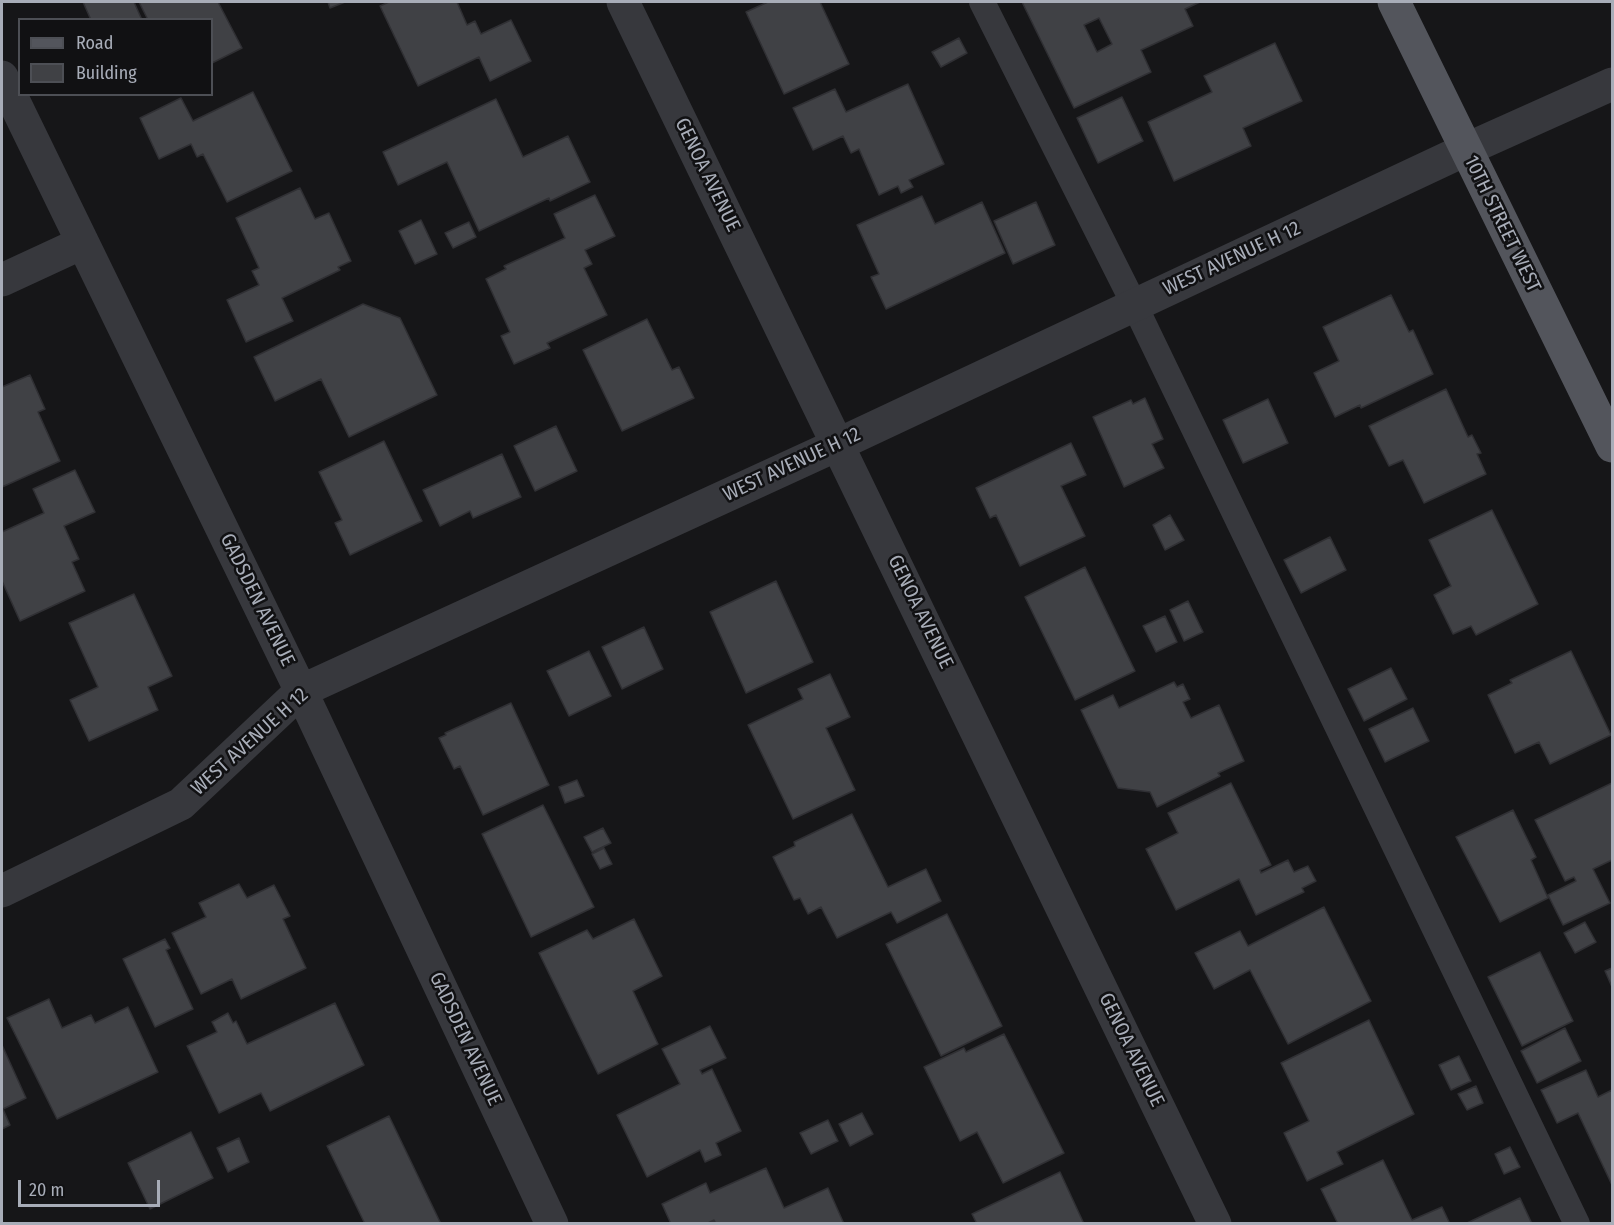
<!DOCTYPE html>
<style>
body{margin:0}
#map{position:relative;width:1614px;height:1225px;overflow:hidden;background:#161618;font-family:"Fira Sans Condensed",sans-serif}
canvas{display:block}
.frame{position:absolute;inset:0;border:3px solid #a8adb8;pointer-events:none}
.legend{position:absolute;left:18px;top:18px;width:195px;height:78px;box-sizing:border-box;background:#111113;border:2px solid #4d4f55;margin:0;padding:8px 10px;list-style:none;font-size:18px;color:#a8adb8}
.legend li{display:flex;align-items:center;gap:12px;height:30px}
.legend b{width:30px;border:2px solid #4d4f55}
.scale{position:absolute;left:18px;top:1180px;width:142px;height:27px;box-sizing:border-box;border:3px solid #a8adb8;border-top:0;padding-left:8px;font-size:18px;line-height:21px;white-space:nowrap;color:#a8adb8;-webkit-text-stroke:4px #111113;paint-order:stroke}
</style>
<div id="map">
<canvas width="1614" height="1225"></canvas>
<div class="frame"></div>
<ul class="legend">
<li><b style="height:8px;background:#53555c"></b>Road</li>
<li><b style="height:16px;background:#404145"></b>Building</li>
</ul>
<div class="scale">20 m</div>
</div>
<script>
const g = document.querySelector('canvas').getContext('2d');
g.lineJoin = 'round';
function fillPath(path, color) { g.fillStyle = color; g.fill(path, 'evenodd'); }
function trace(path, color, width, dash) { g.strokeStyle = color; g.lineWidth = width; g.lineCap = dash ? 'butt' : 'round'; g.setLineDash(dash || []); g.stroke(path); }
function label(font, color, halo, rows, align = 'center') {
  g.font = font + ' "Fira Sans Condensed",sans-serif'; g.lineWidth = 5; g.setLineDash([]); g.textBaseline = 'middle'; g.strokeStyle = halo; g.fillStyle = color; for (const [text, x, y, turn = 0] of rows) {
    g.save(); g.translate(x, y); g.rotate((+turn || 0) * Math.PI / 180); g.textAlign = isNaN(turn) ? turn : align; if (halo) g.strokeText(text, 0, 0); g.fillText(text, 0, 0); g.restore();
  }
}
const building = new Path2D(`
 M83 2H134L142 20H91Z
 M139 2H218L242 48 212 63V20H148Z
 M328 2H345L330 8Z
 M389 2H457L467 25 475 21 481 34 511 20 531 61 490 81 479 57 418 86 380 6Z
 M768 2H820L849 64 784 94 746 12Z
 M1022 2H1200L1185 9 1193 26 1141 50 1151 72 1074 108ZM1099 18 1112 44 1097 52 1084 25Z
 M959 38 967 53 941 67 932 52Z
 M1275 43 1302 101 1243 128 1251 146 1174 181 1148 122 1212 92 1204 76Z
 M908 84 944 164 909 180 913 187 901 193 898 186 879 195 859 149 851 153 843 136 813 150 793 108 835 89 846 112Z
 M253 92 292 171 227 202 203 154 197 157 191 144 159 159 140 118 181 98 193 121Z
 M1122 97 1143 141 1098 163 1077 118Z
 M496 99 523 157 568 136 590 182 550 201 549 198 479 231 447 162 398 185 383 152Z
 M300 188 315 219 329 213 351 261 338 267 340 270 282 298 293 321 246 342 227 300 259 285 252 271 259 268 236 218Z
 M595 195 615 236 585 250 592 264 584 268 607 315 547 343 550 348 514 364 501 336 510 332 486 279 506 269 504 266 565 238 554 214Z
 M922 196 935 224 982 202 1005 253 886 309 871 277 879 274 857 225Z
 M1036 202 1055 245 1013 264 994 221Z
 M421 220 437 254 415 264 399 231Z
 M469 222 476 237 453 248 445 233Z
 M1391 295 1409 332 1413 330 1433 374 1361 408 1360 405 1335 417 1314 373 1339 361 1323 327Z
 M363 304 400 318 437 395 349 437 321 379 275 401 254 357Z
 M647 319 672 370 679 367 694 398 622 431 583 350Z
 M30 375 45 409 38 412 60 461 2 487V387Z
 M1446 389 1468 437 1472 435 1481 453 1477 454 1486 474 1424 503 1403 460 1389 466 1369 426Z
 M1145 398 1163 439 1152 444 1164 468 1124 487 1093 417 1131 400 1133 404Z
 M1268 399 1288 443 1243 463 1223 420Z
 M556 426 577 471 535 491 514 446Z
 M384 441 422 521 350 555 335 523 342 520 319 472Z
 M1071 443 1086 475 1061 486 1085 536 1020 566 996 515 990 518 976 488Z
 M502 454 521 497 473 518 470 511 440 526 423 490Z
 M75 470 95 512 64 526 79 559 72 562 85 591 20 621 2 581V532L44 513 33 489Z
 M1492 510 1538 604 1476 635 1471 626 1453 634 1434 595 1451 586 1429 540Z
 M1170 515 1184 540 1165 550 1153 525Z
 M1330 537 1346 570 1301 593 1284 560Z
 M1085 567 1135 671 1075 700 1025 597Z
 M776 581 813 662 746 693 710 612Z
 M134 594 172 676 148 687 158 710 89 741 70 700 98 687 69 623Z
 M1188 601 1203 632 1184 641 1170 610Z
 M1165 616 1177 642 1156 652 1143 626Z
 M644 627 663 669 622 689 602 647Z
 M589 651 611 696 569 716 547 671Z
 M1571 651 1611 735 1550 764 1539 742 1515 753 1488 695 1512 683 1510 680Z
 M1391 668 1407 699 1364 721 1348 689Z
 M830 674 850 717 826 728 855 790 793 819 748 725 803 699 798 689Z
 M1174 682 1177 687 1183 684 1190 699 1183 702 1191 718 1219 705 1244 761 1218 773 1220 776 1157 807 1150 792 1118 788 1081 710 1113 695 1119 708Z
 M511 703 549 785 483 815 460 766 454 769 439 738 446 735 445 733Z
 M1413 708 1429 741 1385 762 1369 729Z
 M577 780 584 796 565 803 559 787Z
 M1231 783 1271 865 1260 870 1261 873 1288 860 1294 872 1308 866 1316 881 1302 888 1304 892 1256 915 1239 879 1176 910 1146 849 1178 833 1168 813Z
 M1612 783V860L1593 869 1610 903 1563 925 1548 895 1576 881 1574 877 1565 881 1535 820Z
 M543 805 594 907 531 937 482 834Z
 M1513 810 1536 857 1531 860 1548 898 1500 922 1456 837Z
 M852 814 888 887 926 869 941 901 897 923 891 912 837 938 821 907 808 914 800 898 794 900 773 857 795 846 794 842Z
 M603 828 611 843 592 852 584 837Z
 M604 848 612 864 600 869 592 854Z
 M239 884 247 898 274 885 290 916 283 919 306 968 241 999 232 979 201 994 172 933 206 917 199 903Z
 M1324 907 1371 1001 1288 1044 1250 970 1214 989 1195 953 1240 931 1248 946Z
 M947 914 1002 1026 941 1056 886 944Z
 M634 919 662 976 633 991 658 1044 598 1074 539 953 587 930 593 939Z
 M1585 922 1596 942 1575 953 1564 933Z
 M165 939 170 948 166 950 193 1009 155 1027 123 959Z
 M1540 952 1573 1021 1522 1046 1488 977Z
 M1612 968V987L1605 971Z
 M49 999 62 1028 91 1015 95 1023 128 1007 158 1072 57 1119 7 1018Z
 M335 1003 364 1065 270 1111 261 1093 219 1113 187 1046 217 1032 212 1022 228 1013 233 1023 236 1021 247 1044Z
 M1369 1020 1414 1114 1337 1152 1343 1164 1307 1181 1284 1133 1309 1121 1281 1063Z
 M710 1026 726 1058 700 1070 702 1074 712 1069 741 1131 716 1143 721 1155 705 1162 700 1150 647 1177 617 1115 680 1084 662 1049Z
 M1565 1028 1581 1061 1537 1083 1521 1051Z
 M1004 1034 1064 1153 1003 1183 977 1132 960 1141 924 1067 964 1048 966 1052Z
 M2 1045 26 1098 3 1109 10 1125 2 1129Z
 M1459 1056 1471 1081 1451 1090 1439 1065Z
 M1586 1070 1598 1097 1612 1090V1185L1578 1113 1557 1123 1541 1090Z
 M1476 1086 1483 1103 1467 1110 1458 1094Z
 M862 1113 873 1134 850 1146 839 1124Z
 M389 1116 441 1224H365L327 1146Z
 M828 1120 838 1141 811 1154 800 1133Z
 M191 1132 213 1178 150 1209 128 1163Z
 M239 1138 249 1162 228 1172 217 1148Z
 M1510 1147 1520 1167 1504 1174 1495 1154Z
 M1383 1160 1412 1220 1442 1207 1450 1224H1338L1321 1189Z
 M766 1168 784 1208 828 1188 844 1224H716L714 1220 706 1224H671L662 1204 706 1183 710 1193Z
 M1060 1172 1084 1224H977L972 1214Z
 M1520 1198 1532 1224H1467V1223Z`);
fillPath(building, '#404145');
trace(building, '#303034', 1.5);
trace(new Path2D(`
 M982 2 1134 304 1577 1224`), '#37383d', 26);
trace(new Path2D(`
 M623 2 1215 1224
 M2 77 301 691 552 1224
 M2 280 82 243
 M2 891 181 804 301 691 839 444 1465 150 1612 84`), '#37383d', 33);
trace(new Path2D(`
 M1394 2 1612 446`), '#53555c', 33);
label('20px', '#a8adb8', '#111113', [
 ["GENOA AVENUE",707,175,64],
 ["10TH STREET WEST",1502,224,64],
 ["WEST AVENUE H 12",1232,259,-25],
 ["WEST AVENUE H 12",792,465,-25],
 ["GADSDEN AVENUE",257,600,64],
 ["GENOA AVENUE",920,612,64],
 ["WEST AVENUE H 12",250,742,-42],
 ["GADSDEN AVENUE",465,1039,65],
 ["GENOA AVENUE",1131,1050,64]
]);
</script>
